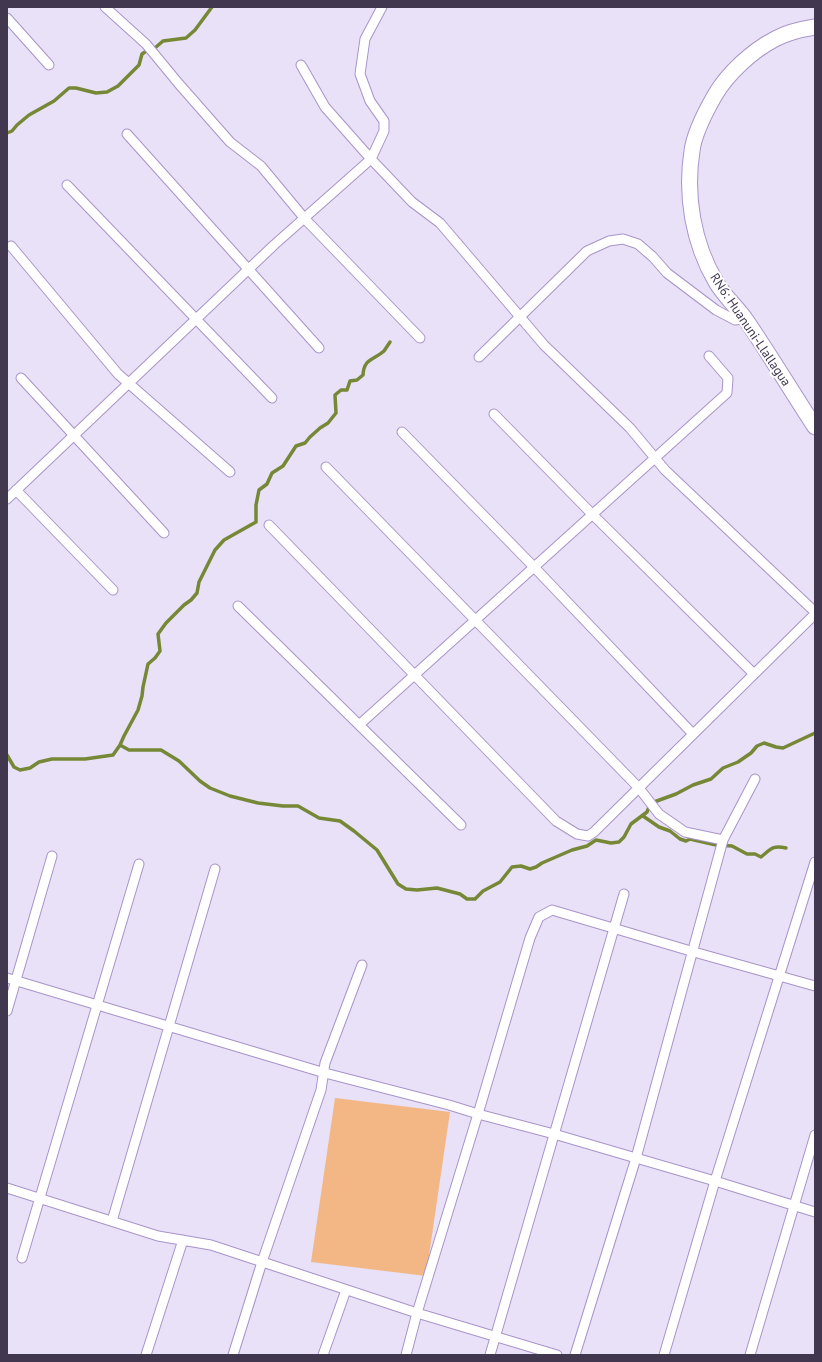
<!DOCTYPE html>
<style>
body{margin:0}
#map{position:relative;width:822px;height:1362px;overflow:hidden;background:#e9e1f8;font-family:"PT Sans",sans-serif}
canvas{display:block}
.frame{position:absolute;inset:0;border:8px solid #41384f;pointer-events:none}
</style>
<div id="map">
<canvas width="822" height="1362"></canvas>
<div class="frame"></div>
</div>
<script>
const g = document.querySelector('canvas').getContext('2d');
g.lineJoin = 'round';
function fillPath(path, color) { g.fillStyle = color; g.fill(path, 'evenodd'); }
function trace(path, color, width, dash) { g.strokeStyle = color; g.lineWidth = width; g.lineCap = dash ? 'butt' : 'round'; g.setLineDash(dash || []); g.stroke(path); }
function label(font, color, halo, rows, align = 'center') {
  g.font = font + ' "PT Sans",sans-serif'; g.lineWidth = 4; g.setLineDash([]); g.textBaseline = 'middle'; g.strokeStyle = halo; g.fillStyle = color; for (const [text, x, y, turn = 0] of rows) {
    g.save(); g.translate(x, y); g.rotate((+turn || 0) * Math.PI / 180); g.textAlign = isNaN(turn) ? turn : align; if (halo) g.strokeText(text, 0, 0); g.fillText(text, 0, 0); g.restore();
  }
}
fillPath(new Path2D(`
 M335 1098 450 1112 426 1276 311 1262Z`), '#f2b784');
trace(new Path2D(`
 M156 47 163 41 186 38 195 30 212 7
 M7 133 12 131 17 125 29 115 54 101 69 88H76L96 93 107 92 118 86 139 65 142 54 145 52
 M120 745 129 750H161L179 761 200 781 210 788 230 796 258 803 283 806H298L319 818 340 821 354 831 377 850 398 884 406 889 417 890 437 888 460 894 467 899H475L483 891 500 882 512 867 521 866 530 869 536 867 542 863 572 850 587 846 596 840 611 843 619 842 624 837 631 824 647 812 649 807 654 802 676 794 693 785 711 779 723 768 738 762 751 753 757 746 764 743 776 747 783 748 815 733
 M7 755 14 767 20 770 30 768 39 762 52 759H85L113 755 120 745 124 736 138 710 142 696 143 687 148 664 155 658 160 651 158 634 166 623 184 605 191 600 197 593 199 582 215 550 224 540 256 522V505L259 490 267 484 272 473 283 466 296 446 305 443 310 437 320 428 328 423 336 413 335 395 341 390H347L350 381 357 380 363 375C364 358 374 360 384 351 386 348 388 345 390 342
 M643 816 659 827 670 831 680 839 686 841 690 839 716 845 732 846 747 854H755L761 857C771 849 772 845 786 848`), '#768836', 3.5);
const minor = new Path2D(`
 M105 7 146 44 179 84 230 142 261 166 305 219 420 338
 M7 18 49 65
 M301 65 325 107 371 159 412 202 440 223 544 345 630 428 665 470 815 612
 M127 134 319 348
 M67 185 272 398
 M11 246 118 374 230 472
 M479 357 587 251 609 241 623 239 638 244 653 257 667 273 716 310 735 320 745 319
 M21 378 164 533
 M494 414 592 514 754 674
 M402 432 534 567 693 734
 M326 467 639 788 659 814 685 832 723 840
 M16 490 113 590
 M7 499 274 245 371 159 384 131V121L370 101 360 74 365 39 382 7
 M269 525 556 821 577 834 588 836 594 832 815 614
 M238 606 461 825
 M359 725 727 393 728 378 709 356
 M7 978 325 1073 449 1105 478 1114 554 1134 636 1158 715 1181 815 1212
 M7 1011 52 856
 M7 1188 158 1236 211 1245 417 1313 557 1355
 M112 1221 215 869
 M22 1258 139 864
 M146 1355 183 1240
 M233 1355 262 1262 321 1090 325 1063 362 965
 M323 1355 346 1290
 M406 1355 417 1313 478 1114 530 938 539 917 552 910 694 952 815 986
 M490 1355 624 894
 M575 1355 636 1158 723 840 755 779
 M664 1355 715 1181 815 862
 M750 1355 815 1135`);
const trunk = new Path2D(`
 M815 27C802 29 786 33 775 39 752 51 728 73 715 95 707 109 694 134 692 151 685 195 693 243 716 282 724 296 737 307 746 320 770 355 792 392 815 427`);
trace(minor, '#a894c9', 11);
trace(trunk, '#a894c9', 17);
trace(minor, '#fff', 9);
trace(trunk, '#fff', 15);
label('13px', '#41384f', '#fff', [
 ["RN6: Huanuni-Llallagua",750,330,56]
]);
</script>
